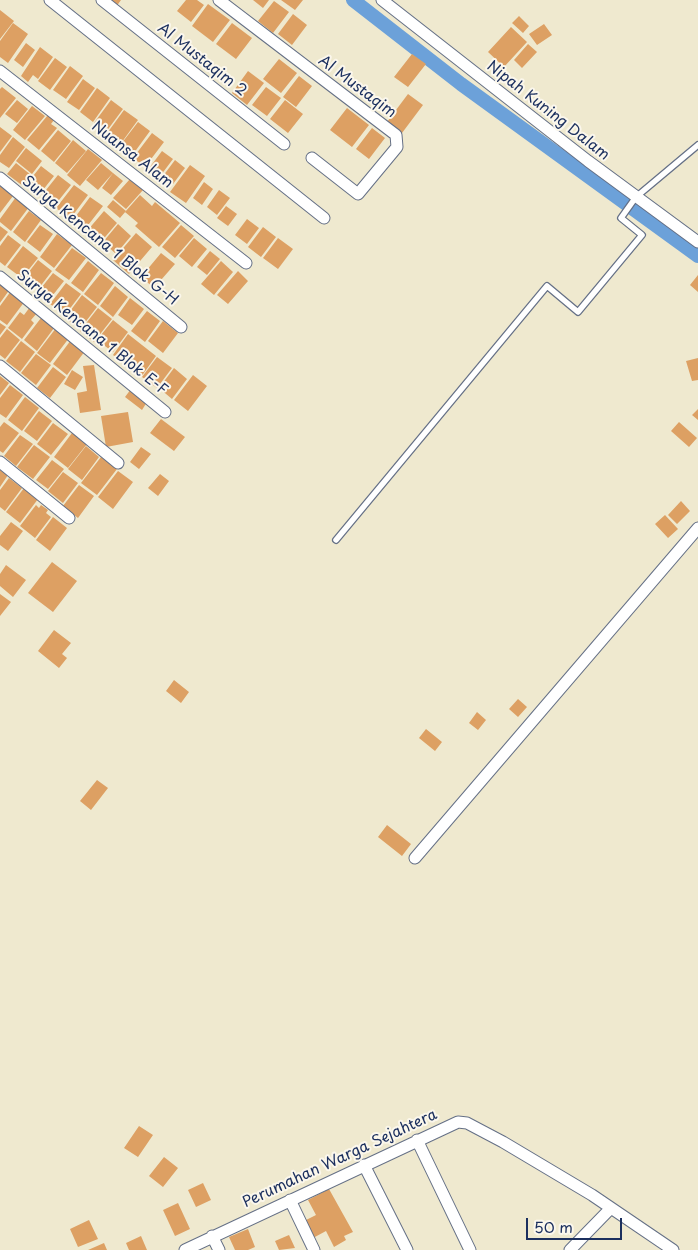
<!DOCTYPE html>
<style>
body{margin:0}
#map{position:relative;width:698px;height:1250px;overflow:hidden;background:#efe9cf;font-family:"Playpen Sans",sans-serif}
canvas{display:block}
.scale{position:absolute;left:526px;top:1218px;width:96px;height:22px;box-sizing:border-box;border:2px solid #1b2f5e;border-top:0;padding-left:6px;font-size:15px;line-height:18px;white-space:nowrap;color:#1b2f5e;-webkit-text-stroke:4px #fbf7ec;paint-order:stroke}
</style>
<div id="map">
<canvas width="698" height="1250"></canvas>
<div class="scale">50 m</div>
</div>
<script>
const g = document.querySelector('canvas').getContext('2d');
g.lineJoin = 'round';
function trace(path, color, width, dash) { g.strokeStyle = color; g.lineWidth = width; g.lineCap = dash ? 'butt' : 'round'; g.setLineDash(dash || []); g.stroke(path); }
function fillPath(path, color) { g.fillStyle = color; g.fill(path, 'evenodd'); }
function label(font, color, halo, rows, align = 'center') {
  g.font = font + ' "Playpen Sans",sans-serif'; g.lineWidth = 4; g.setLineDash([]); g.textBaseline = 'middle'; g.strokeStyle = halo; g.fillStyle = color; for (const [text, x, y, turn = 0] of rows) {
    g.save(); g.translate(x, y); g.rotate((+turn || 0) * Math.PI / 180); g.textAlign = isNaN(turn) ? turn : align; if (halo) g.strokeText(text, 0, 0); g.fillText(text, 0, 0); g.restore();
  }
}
trace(new Path2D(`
 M353 0 461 84 698 256`), '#6ca1d9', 14);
fillPath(new Path2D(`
 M106 0H121L116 7Z
 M186 0H197L204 5 191 22 177 11Z
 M253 0H269L263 8Z
 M281 0H303L295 10Z
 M274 1 289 12 273 33 258 21Z
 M208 4 230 20 213 42 192 26Z
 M0 10 14 21 0 39Z
 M293 14 307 25 292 45 278 34Z
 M519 16 529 26 523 33 512 23Z
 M13 23 28 34 8 63 0 57V41Z
 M232 23 252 38 236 59 216 44Z
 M544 24 552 35 537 45 529 34Z
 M511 27 527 42 504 67 488 52Z
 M26 43 35 50 23 67 14 60Z
 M528 44 537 52 522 68 514 60Z
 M40 47 53 57 38 79 33 75 28 82 21 76Z
 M412 54 426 64 408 87 394 77Z
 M55 58 67 67 50 90 38 81Z
 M279 59 297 73 281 93 263 79Z
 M70 66 83 76 66 99 53 90Z
 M248 71 264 83 247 105 232 93Z
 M299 76 312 86 296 107 283 97Z
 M83 79 95 88 79 110 67 102Z
 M2 87 16 98 0 118V89Z
 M266 87 281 98 267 116 252 105Z
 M97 88 110 98 93 122 80 112Z
 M408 94 423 105 402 133 387 122Z
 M17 100 28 109 17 123 5 114Z
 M111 100 123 109 106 132 94 123Z
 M285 100 303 114 288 133 270 119Z
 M32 106 45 116 25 140 13 130Z
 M347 108 369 125 352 147 330 130Z
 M124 110 138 120 119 146 105 136Z
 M48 115 54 120 51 124 57 128 39 150 27 140Z
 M138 122 150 131 131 157 118 148Z
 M0 127 12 136 0 152Z
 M372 128 385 138 369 159 356 149Z
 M58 130 71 141 54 162 41 151Z
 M152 133 164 142 145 167 133 158Z
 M13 137 25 147 9 168 0 162V155Z
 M73 140 86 151 67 173 55 163Z
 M26 148 42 161 32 174 16 161Z
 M88 149 102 160 80 186 67 175Z
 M162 151 173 159 161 175 150 167Z
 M175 160 185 168 173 184 163 176Z
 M16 163 31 175 23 186 7 174Z
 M101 163 113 173 98 190 86 180Z
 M190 165 205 176 186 203 170 192Z
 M41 166 54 176 39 195 26 185Z
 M113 173 123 181 111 195 102 188Z
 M58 175 71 185 55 205 42 195Z
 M130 179 143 190 126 209 113 198Z
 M204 182 213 189 202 205 193 198Z
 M74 185 88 195 70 219 56 208Z
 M0 186 13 196 0 213Z
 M219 190 230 198 217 215 207 207Z
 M140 195 152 206 155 202 180 223 159 247 135 226 138 223 125 212Z
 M16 197 29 207 11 231 0 222V219Z
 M90 197 103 206 85 229 73 220Z
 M113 200 126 211 120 218 107 207Z
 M226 206 237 214 228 226 217 218Z
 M29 211 41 220 25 242 13 232Z
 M104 211 117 223 100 243 87 231Z
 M247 219 259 228 247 244 235 235Z
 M118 224 131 236 116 254 103 242Z
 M40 225 53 234 40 252 27 242Z
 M181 225 194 236 175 258 162 247Z
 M0 226 8 232 0 242Z
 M263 227 276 237 261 257 248 247Z
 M136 233 152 247 129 274 113 260Z
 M57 234 72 245 54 268 40 257Z
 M8 235 21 245 5 266 0 262V246Z
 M194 238 207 249 192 267 179 256Z
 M278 238 293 249 278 269 263 258Z
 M23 246 38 258 22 278 7 267Z
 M72 248 86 258 69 280 55 270Z
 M210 251 220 259 207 275 197 267Z
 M161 253 175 264 154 288 141 277Z
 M38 260 52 271 39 288 25 277Z
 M88 261 99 270 83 292 71 283Z
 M221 261 233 272 214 295 201 284Z
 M238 271 248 281 228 304 217 295Z
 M53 273 64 281 49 300 38 292Z
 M101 273 114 283 98 305 84 294Z
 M698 275V292L690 285Z
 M0 281 10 289 0 303Z
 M66 283 81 294 65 315 50 304Z
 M115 286 128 297 113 317 100 306Z
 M11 291 25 301 7 325 0 320V306Z
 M82 295 97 307 80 329 65 318Z
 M130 298 144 309 132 325 118 315Z
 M30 307 37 313 31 320 34 323 22 339 8 328 20 312 24 315Z
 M98 308 112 319 94 342 80 331Z
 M147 311 160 321 145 342 131 331Z
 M41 318 54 328 37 351 24 340Z
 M113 320 128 332 113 352 97 340Z
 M163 321 178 333 163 353 148 341Z
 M0 323 6 327 0 335Z
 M56 328 69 338 50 363 37 353Z
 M7 329 20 340 5 359 0 355V338Z
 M128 334 156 356 141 377 113 355Z
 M71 340 85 351 67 375 53 364Z
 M21 341 35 352 20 372 6 361Z
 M36 354 51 365 36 385 21 373Z
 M157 357 172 368 157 388 142 377Z
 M698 358V380L692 381 686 361Z
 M94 365 101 410 80 413 77 393 87 391 83 366Z
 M53 367 66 377 50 398 37 388Z
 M174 368 187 379 172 399 159 388Z
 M72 370 83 377 75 390 64 384Z
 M193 375 207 386 188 411 174 400Z
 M0 376 9 383 0 395Z
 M10 385 23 395 6 418 0 414V398Z
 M131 389 147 402 142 410 125 397Z
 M25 397 39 408 22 431 8 420Z
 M698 409V420L692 415Z
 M39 411 52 421 37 441 24 431Z
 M128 412 133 442 106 447 101 416Z
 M161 419 185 437 174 451 150 433Z
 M4 422 19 433 3 453 0 451V427Z
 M679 422 697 438 689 447 671 431Z
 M53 423 68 434 51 455 37 444Z
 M72 433 87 444 68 468 54 457Z
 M20 435 33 444 16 466 4 456Z
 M34 445 50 457 33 479 17 467Z
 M86 446 99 457 82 480 68 469Z
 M141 447 151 454 139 469 130 462Z
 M101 457 117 469 97 495 81 483Z
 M52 460 64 469 48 489 36 480Z
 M0 469 8 475 0 487Z
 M118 471 133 482 113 509 98 497Z
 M63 472 78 483 63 503 48 491Z
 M160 474 169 481 158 496 148 488Z
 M9 478 22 488 5 511 0 507V490Z
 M79 485 94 496 78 518 63 506Z
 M24 488 38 499 20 523 6 512Z
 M681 501 690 511 677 524 668 515Z
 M36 505 39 508 41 505 48 510 46 513 51 517 35 538 20 526Z
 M665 515 678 529 668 538 655 524Z
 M53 517 67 528 50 551 36 540Z
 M11 522 23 531 8 551 0 545V536Z
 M52 562 77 581 53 612 28 593Z
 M6 565 26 580 13 597 0 586V574Z
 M0 594 11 602 0 616Z
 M54 630 71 643 62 654 67 658 59 668 38 651Z
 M174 680 189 692 181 703 166 691Z
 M518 699 527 707 518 717 509 709Z
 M477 712 486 720 478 730 469 723Z
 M426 729 442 742 435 751 419 738Z
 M97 780 108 788 91 810 80 801Z
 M387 825 411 844 402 856 378 837Z
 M139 1126 153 1135 138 1157 124 1148Z
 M164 1157 178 1168 163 1187 149 1176Z
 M203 1183 211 1200 196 1207 188 1190Z
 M329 1189 353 1232 344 1236 346 1240 334 1247 326 1231 313 1238 304 1221 316 1215 308 1200Z
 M178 1203 190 1229 175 1236 163 1210Z
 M89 1220 98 1239 78 1247 70 1229Z
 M248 1229 255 1247 248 1250H235L229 1237Z
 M289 1235 295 1248 279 1250 275 1241Z
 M141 1236 147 1250H129L126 1243Z
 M104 1243 107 1250H88Z`), '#dda063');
const lane = new Path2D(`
 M336 540 547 286 578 312 642 235 621 218 636 197 698 145`);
const street = new Path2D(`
 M50 0 324 218
 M102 0 284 144
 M219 0 396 135 397 147 358 194 312 158
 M382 0 588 161 698 242
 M0 71 246 263
 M0 178 181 327
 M0 277 165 412
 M0 366 118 463
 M0 462 69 518
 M415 858 698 528
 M417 1140 470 1250
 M364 1165 407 1250
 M290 1200 314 1250
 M212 1236 219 1250
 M185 1250 458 1122 467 1123 503 1142 592 1195 673 1250
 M570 1250 610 1209`);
trace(lane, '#657086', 8);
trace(street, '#657086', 13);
trace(lane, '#fff', 5.5);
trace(street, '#fff', 11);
label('15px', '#1b2f5e', '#fbf7ec', [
 ["Al Mustaqim 2",202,60,38],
 ["Al Mustaqim",357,87,37],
 ["Nipah Kuning Dalam",548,111,38],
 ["Nuansa Alam",132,155,38],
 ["Surya Kencana 1 Blok G-H",100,241,39],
 ["Surya Kencana 1 Blok E-F",92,333,39],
 ["Perumahan Warga Sejahtera",340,1159,-25]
]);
</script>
